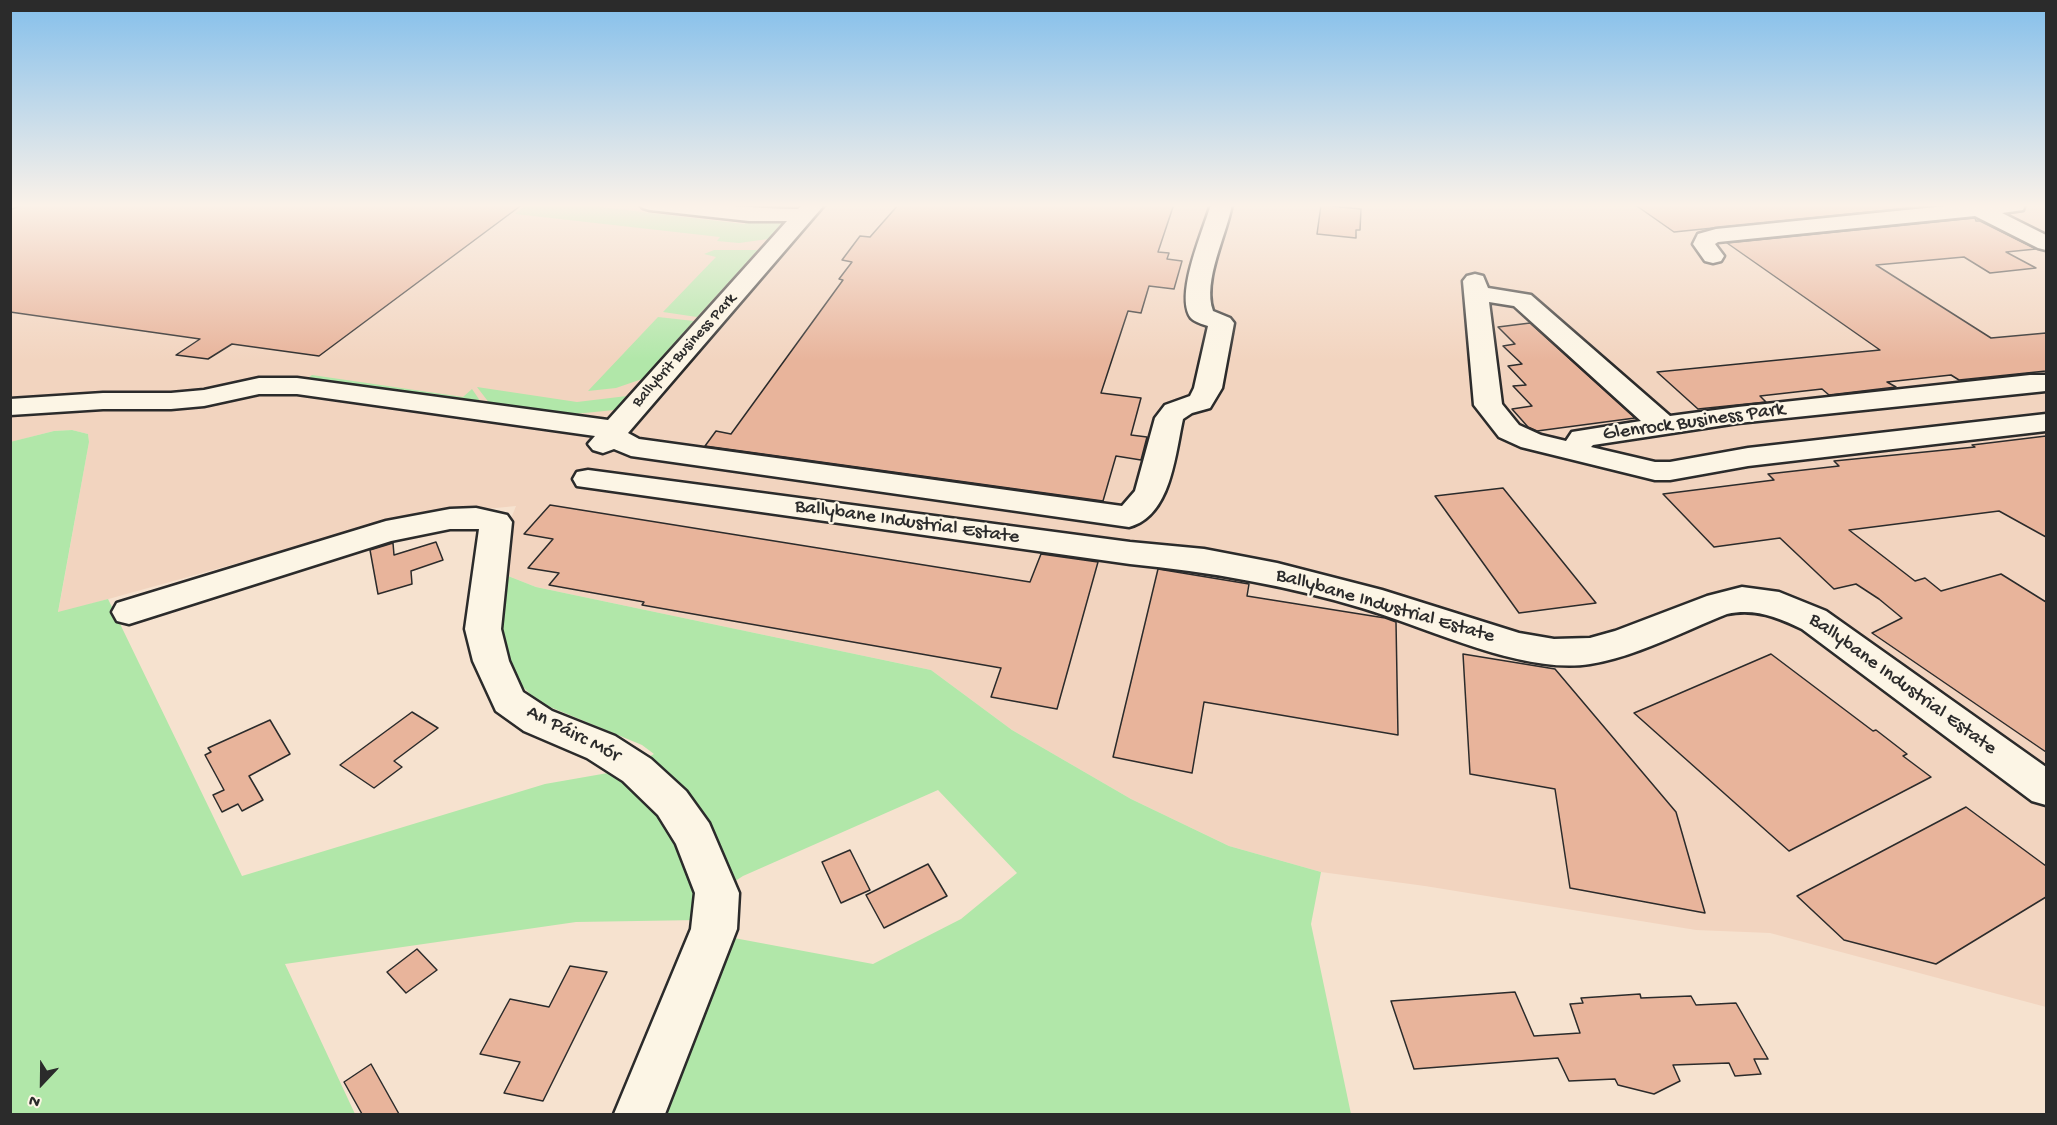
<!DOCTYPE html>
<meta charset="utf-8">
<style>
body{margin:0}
#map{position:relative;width:2057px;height:1125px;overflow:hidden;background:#f6e2cf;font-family:"Gochi Hand",sans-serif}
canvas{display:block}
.frame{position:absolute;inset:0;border:12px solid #2b2b2b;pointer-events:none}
.north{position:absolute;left:12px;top:1053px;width:60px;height:60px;-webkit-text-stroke:4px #fcf5e5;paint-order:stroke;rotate:202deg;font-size:16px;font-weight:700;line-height:24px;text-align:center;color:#2b2b2b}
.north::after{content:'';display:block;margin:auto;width:21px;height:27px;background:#2b2b2b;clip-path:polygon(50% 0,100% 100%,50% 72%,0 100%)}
</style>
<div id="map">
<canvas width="2057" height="1125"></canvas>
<div class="frame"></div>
<div class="north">N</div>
</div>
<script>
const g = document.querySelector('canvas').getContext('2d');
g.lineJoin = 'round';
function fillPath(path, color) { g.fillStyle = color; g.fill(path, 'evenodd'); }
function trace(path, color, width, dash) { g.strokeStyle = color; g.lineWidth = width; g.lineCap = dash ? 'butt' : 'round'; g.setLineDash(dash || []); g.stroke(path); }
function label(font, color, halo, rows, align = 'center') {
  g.font = font + ' "Gochi Hand",sans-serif'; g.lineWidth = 4.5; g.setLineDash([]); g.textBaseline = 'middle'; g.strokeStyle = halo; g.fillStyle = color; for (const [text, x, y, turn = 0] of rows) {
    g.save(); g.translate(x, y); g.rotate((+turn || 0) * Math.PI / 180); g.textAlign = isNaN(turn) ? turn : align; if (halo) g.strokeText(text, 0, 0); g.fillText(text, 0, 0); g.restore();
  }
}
fillPath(new Path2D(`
 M10 204H2046V1007L1770 933 1696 930 1425 886 1321 872 1229 846 1131 799 1012 730 931 670 536 587 508 576 504 574 507 529 516 506 404 517 58 613 89 442 88 434 72 430 54 431 11 442Z`), '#f2d4bf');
fillPath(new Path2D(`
 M527 204H576L744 224 750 218 783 223 768 239 739 243 717 241 720 237 515 214Z
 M714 250H758L697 317 663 312 716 257 704 254Z
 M658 317 694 321 642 379 616 388 588 391Z
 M312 375 463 397 472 389 483 405 305 380Z
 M477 387 577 402 627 396 614 410 575 414 490 404Z
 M72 430 88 434 89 442 58 612 108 599 242 876 545 784 625 770 654 754 642 745 538 702 520 684 506 661 495 624 508 576 536 587 931 670 1012 730 1131 799 1229 846 1321 872 1311 924 1351 1114H654L699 996 734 938 873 964 961 919 1017 873 938 790 743 876 706 900 699 920 576 922 285 964 355 1114H11L10 442 54 431Z`), '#b1e7a9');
const building = new Path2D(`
 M23 204H523L319 356 232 344 208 359 176 355 200 339 10 312V210Z
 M899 204H1174L1158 252 1169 253 1167 259 1182 261 1174 289 1149 286 1141 313 1128 311 1101 393 1141 398 1131 435 1147 437 1141 460 1116 456 1103 501 705 446 716 431 731 434 843 280 839 279 852 262 842 260 860 236 870 237Z
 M1634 204H1947L1674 232Z
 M1321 205 1361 209 1360 230H1356V238L1317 234Z
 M1975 218 1976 221H1980L2036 249 2006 252 2036 268 1990 273 1964 257 1876 265 1991 338 2046 333V371L1959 380 1951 375 1887 382 1896 387 1829 395 1822 389 1760 396 1766 402 1698 409 1657 372 1880 350 1727 243Z
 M1530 323 1635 418 1537 431 1528 427 1512 409 1532 406 1513 386 1526 385 1508 366 1522 364 1503 346 1515 344 1498 327Z
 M2046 436V537L1999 511 1849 530 1915 581 1925 578 1941 591 2001 574 2046 602V752L1872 633 1902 618 1879 599 1856 584 1834 589 1780 538 1714 547 1663 494 1774 480 1768 474 1839 466 1834 461 1975 447 1972 445Z
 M1503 488 1596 603 1519 613 1435 496Z
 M550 505 1030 582 1041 554 1098 562 1057 709 991 697 1001 668 642 605 644 602 549 585 559 573 528 568 553 539 524 534Z
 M436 542 443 560 411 571 412 584 378 594 370 550 393 543 394 555Z
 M1158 569 1249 584 1247 596 1385 618 1396 622 1398 735 1204 702 1192 773 1113 757Z
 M1463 654 1555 669 1676 812 1705 913 1570 888 1555 789 1470 774Z
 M1771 654 1873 731 1876 730 1907 754 1903 756 1931 777 1789 851 1634 713Z
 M412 712 438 728 394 761 402 767 374 788 340 765Z
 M270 720 290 754 249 776 263 800 242 811 238 804 222 812 213 795 224 790 205 755 211 752 208 748Z
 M1966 807 2046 866V897L1936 964 1844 940 1797 896Z
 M850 850 870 890 841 903 822 862Z
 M928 864 947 896 884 928 866 895Z
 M417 949 437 970 406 993 387 972Z
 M570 966 607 972 543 1101 504 1093 520 1062 480 1054 510 999 549 1007Z
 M1515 992 1534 1036 1580 1033 1570 1004 1583 1003 1581 998 1640 994 1641 998 1691 996 1696 1005 1736 1003 1768 1059H1754L1761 1074 1735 1076 1729 1063 1673 1065 1680 1081 1654 1094 1618 1085 1615 1079 1569 1081 1558 1058 1414 1069 1391 1001Z
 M371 1064 399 1114H362L344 1082Z`);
fillPath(building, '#e8b49b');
trace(building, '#2b2b2b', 1.5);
const minor = new Path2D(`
 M639 204C691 200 746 209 798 209L803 204H825L628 433 639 439 1122 506 1135 491 1155 418 1165 405 1190 396 1194 388 1208 326C1202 324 1195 322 1191 318 1174 295 1204 229 1211 204H1232C1227 234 1202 281 1213 311L1230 318 1234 323 1222 388 1210 408 1192 413 1183 419C1175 455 1171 516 1129 527L631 456 614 449 603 453 593 450 588 444 595 436 297 394H259L204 406 171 409H103L10 415V399L103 393H171L204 390 259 378H297L608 420 787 221H749L650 210 643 208Z
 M1966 204H2025L2023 210 2002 213 2046 235V250L2038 248 1975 216 1718 242 1715 244 1724 256 1721 261 1713 263 1705 261 1693 244 1698 234 1716 229Z
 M1475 274 1483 276 1488 288 1531 295 1670 416 1738 407 2030 375H2046V391L1738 423 1593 445 1591 447 1655 462H1670L1748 448 2046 414V431L1748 466 1670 480H1655L1521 447 1499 437 1474 405 1463 281 1467 276ZM1489 302 1514 306 1641 421 1572 432 1566 441 1541 435 1519 425 1502 404Z
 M588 470 1130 542 1204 549 1277 563 1382 590 1519 633 1554 639 1590 638 1615 631 1707 596 1742 587 1779 592 1826 611 2046 767V805L2032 801 1802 629C1777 617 1755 608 1727 614 1684 631 1635 657 1590 664 1523 675 1427 627 1362 608 1285 585 1210 572 1130 564L577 486 573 479 577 472Z
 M476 508 507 515 512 522 501 629 509 661 523 692 552 711 615 736 651 759 686 791 709 823 739 893 737 929 665 1114H614L691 929 695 893 676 844 658 815 623 781 587 758 524 731 496 711 473 661 465 629 479 529H450L391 541 129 624 117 621 112 612 117 603 386 521 450 509Z`);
trace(minor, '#2b2b2b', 5);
fillPath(minor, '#fcf5e5');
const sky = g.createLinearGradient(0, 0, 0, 361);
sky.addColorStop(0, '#84bfeb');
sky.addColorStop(0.57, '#fbf2e9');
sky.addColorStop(1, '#fbf2e900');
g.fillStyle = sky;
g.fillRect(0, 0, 2057, 361);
label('16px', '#2b2b2b', '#fcf5e5', [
 ["Ballybrit Business Park",685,351,-48]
]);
label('20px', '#2b2b2b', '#fcf5e5', [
 ["Glenrock Business Park",1694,423,-8],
 ["Ballybane Industrial Estate",907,523,8],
 ["Ballybane Industrial Estate",1385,607,16],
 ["Ballybane Industrial Estate",1902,685,36],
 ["An Páirc Mór",573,735,27]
]);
</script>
